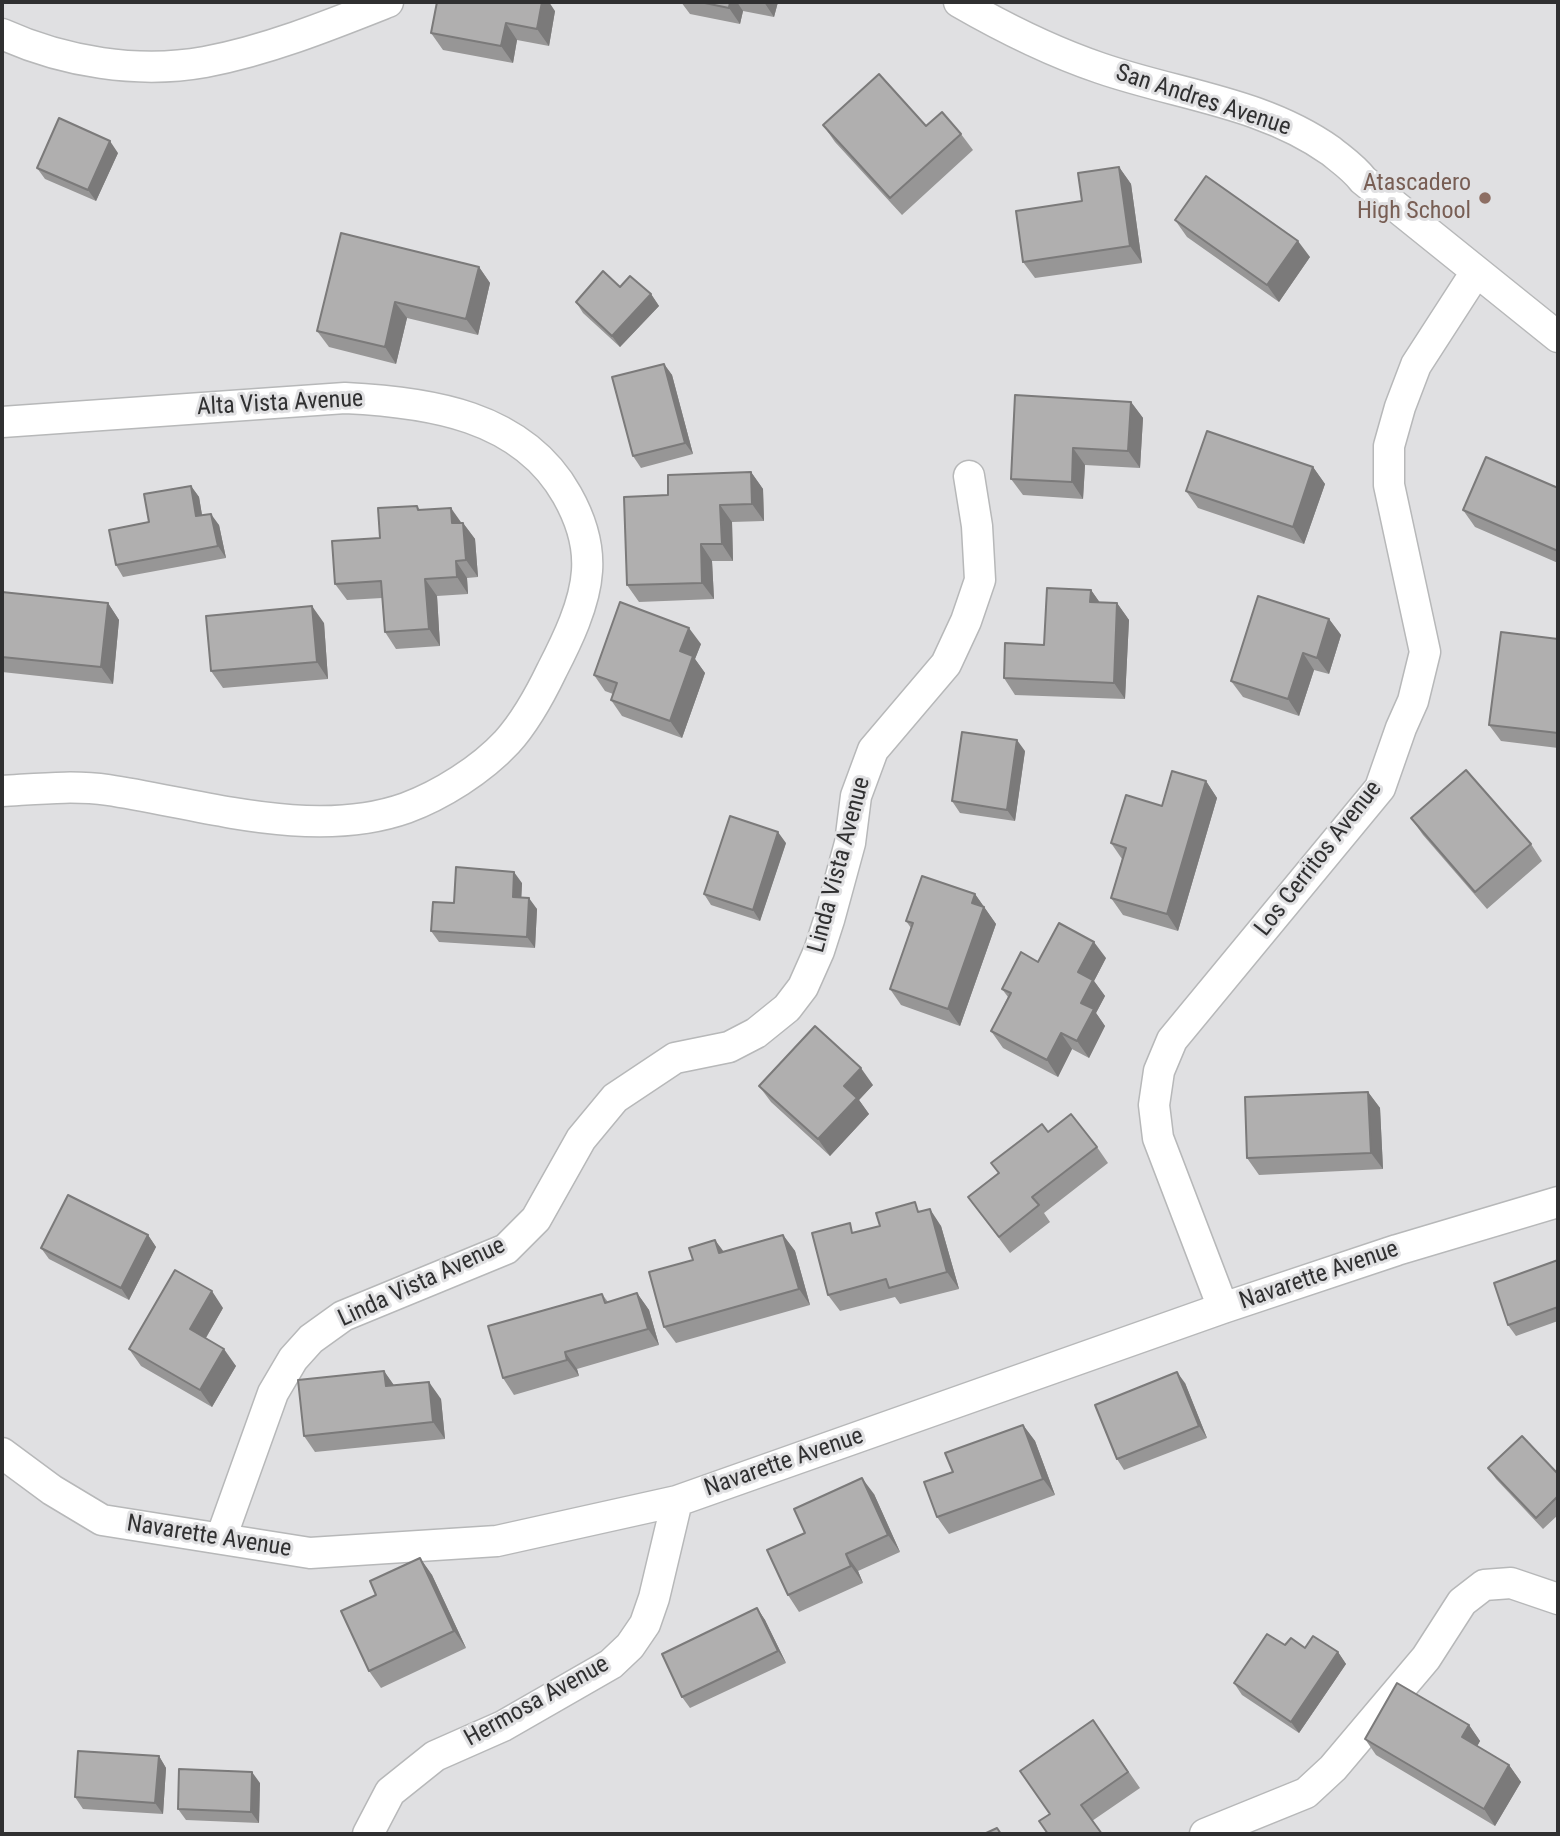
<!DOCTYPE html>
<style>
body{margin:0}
#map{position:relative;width:1560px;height:1836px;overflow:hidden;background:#e0e0e2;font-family:"Roboto Condensed",sans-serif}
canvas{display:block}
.frame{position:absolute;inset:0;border:4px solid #303031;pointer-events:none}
</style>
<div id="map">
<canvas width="1560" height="1836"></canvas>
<div class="frame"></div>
</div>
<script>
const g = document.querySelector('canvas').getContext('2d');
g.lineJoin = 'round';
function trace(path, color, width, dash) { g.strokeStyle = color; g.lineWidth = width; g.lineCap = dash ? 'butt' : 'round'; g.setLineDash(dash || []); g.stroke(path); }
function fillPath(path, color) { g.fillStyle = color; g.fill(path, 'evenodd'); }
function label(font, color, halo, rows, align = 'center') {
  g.font = font + ' "Roboto Condensed",sans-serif'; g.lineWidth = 6; g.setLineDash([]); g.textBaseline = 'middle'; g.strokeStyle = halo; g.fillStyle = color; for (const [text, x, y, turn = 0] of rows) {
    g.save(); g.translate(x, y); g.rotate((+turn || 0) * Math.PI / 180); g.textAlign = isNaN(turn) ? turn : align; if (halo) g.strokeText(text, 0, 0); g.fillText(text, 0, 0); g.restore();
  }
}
const street = new Path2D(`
 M959 2C1004 28 1050 51 1100 68 1178 95 1262 102 1331 151 1342 160 1354 168 1363 180L1558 337
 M2 34C64 62 138 74 205 62 268 50 330 25 388 2
 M2 422 345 398C428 402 522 415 567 495 580 518 589 543 587 571 585 604 567 641 552 670 540 695 526 721 507 742 481 770 441 795 406 808 313 841 201 804 108 790 73 785 37 789 2 791
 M1223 1308 1158 1138 1154 1105 1159 1071 1172 1040 1380 788 1401 728 1413 701 1425 652 1389 485V446L1400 407 1416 365 1476 272
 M2 1453 52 1490 102 1520 310 1553 497 1541 677 1501 1223 1308 1397 1250 1558 1202
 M221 1538 273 1393 293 1359 311 1339 343 1316 506 1249 536 1219 581 1139 615 1098 675 1058 729 1047 756 1033 787 1008 803 987 819 951 829 920 850 843 856 796 873 750 946 664 966 621 980 580 977 526 969 476
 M368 1834 390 1792 435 1756 503 1726 611 1664 630 1646 645 1624 654 1598 677 1501
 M1205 1834 1306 1793 1333 1768 1426 1658 1462 1602 1484 1585 1511 1583 1558 1599`);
trace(street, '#b7b8b9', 33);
trace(street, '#fff', 30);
fillPath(new Path2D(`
 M681 2H778L774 17 743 11 740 24 690 14Z
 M555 11 549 46 517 40 513 63 443 50 431 33Z
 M823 125 926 126 961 134 973 150 902 215 835 142Z
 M118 153 96 201 45 179 37 168Z
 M1119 167 1131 184 1142 263 1035 278 1023 262 1082 201Z
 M1175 220 1310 257 1279 302 1187 237Z
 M479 267 490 283 478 335 407 318 396 364 329 347 317 331Z
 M620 287 651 294 659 306 620 347 583 313 576 302Z
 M664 364 672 375 693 454 641 468 633 456Z
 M1131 402 1143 418 1140 468 1085 465 1083 499 1023 495 1011 479Z
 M1313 467 1325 484 1304 544 1198 508 1186 491Z
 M751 472 763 489 764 521 732 522 733 561H712L714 599 639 602 627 585 668 495Z
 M191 486 199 497 202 515 219 525 226 558 123 577 116 565 149 522Z
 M1558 488V563L1475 527 1463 510Z
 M417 506 420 510 463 523 475 539 478 577 467 578 468 594 437 596 440 646 396 649 385 632 382 598 347 600 335 584 380 538Z
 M1091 590 1100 603H1117L1129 620 1125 699 1015 695 1004 678 1044 645Z
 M2 592 108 603 119 620 113 684 2 672Z
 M1329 619 1341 635 1329 674 1314 670 1299 716 1243 697 1231 681Z
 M324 623 328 679 223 688 211 671Z
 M1558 639V748L1501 741 1489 725Z
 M701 644 695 659 705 673 682 738 622 716 611 700 613 694 605 691 594 675Z
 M1025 751 1015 821 960 813 952 801Z
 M1206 781 1217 798 1178 931 1123 915 1111 898 1122 859 1111 843 1162 806Z
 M1411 818 1531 844 1542 861 1487 909 1423 835Z
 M786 843 760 921 711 905 704 894Z
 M522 883 521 897 537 909 535 948 439 942 431 931 454 903Z
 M975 894 996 924 960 1026 901 1005 890 989 911 928 906 921Z
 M1106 958 1094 981 1105 996 1096 1013 1105 1026 1089 1058 1072 1049 1058 1077 1003 1048 991 1031 1008 997 1002 989 1038 962Z
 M873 1085 859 1100 869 1114 830 1156 771 1102 759 1086Z
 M1368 1092 1380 1108 1383 1169 1259 1175 1247 1158Z
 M1048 1132 1097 1147 1108 1163 1044 1213 1050 1222 1010 1253 968 1197 998 1173 991 1163Z
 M921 1211 941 1226 959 1289 900 1304 895 1297 840 1311 828 1295 856 1232 880 1226Z
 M148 1235 156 1247 129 1300 49 1259 41 1248Z
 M783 1235 795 1251 810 1305 676 1343 664 1327 693 1260 715 1240 723 1252Z
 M1558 1260V1321L1516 1336 1508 1325Z
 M637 1293 649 1310 659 1345 577 1369 579 1376 514 1395 503 1378 602 1294 608 1302Z
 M223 1308 206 1338 236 1366 212 1407 141 1366 129 1349Z
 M384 1371 394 1386 441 1399 445 1439 315 1452 304 1436Z
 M1185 1383 1207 1438 1124 1470 1117 1459Z
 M1023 1425 1035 1441 1055 1495 949 1534 937 1517 953 1472Z
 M1488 1468 1558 1474V1515L1543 1529 1496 1479Z
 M874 1494 900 1552 858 1571 863 1583 799 1612 788 1595 805 1533Z
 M420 1558 432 1575 466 1648 381 1688 369 1671 376 1595Z
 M757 1608 765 1620 786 1663 690 1708 682 1697Z
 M1285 1645 1338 1652 1346 1664 1299 1733 1242 1695 1234 1683Z
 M1093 1720 1140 1788 1092 1821 1050 1814Z
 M1469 1725 1480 1741 1477 1746 1509 1765 1521 1782 1495 1826 1376 1755 1365 1739Z
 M159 1756 166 1768 163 1814 83 1809 75 1797Z
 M260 1783 259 1823 186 1820 178 1809Z`), '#979696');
fillPath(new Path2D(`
 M542 2H549L555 11 549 46 537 29Z
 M730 2H737L743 11 740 24 729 8Z
 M764 2H778L774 17Z
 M506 23 517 40 513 63 501 46Z
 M110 141 118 153 96 201 88 190Z
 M1119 167 1131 184 1142 263 1130 246Z
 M1298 241 1310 257 1279 302 1267 285Z
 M479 267 490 283 478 335 466 319Z
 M651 294 659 306 620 347 612 336Z
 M395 302 407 318 396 364 385 347Z
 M664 364 672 375 693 454 685 443Z
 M1131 402 1143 418 1140 468 1128 451Z
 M1073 448 1085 465 1083 499 1072 482Z
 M1313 467 1325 484 1304 544 1293 527Z
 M751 472 763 489 764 521 752 504Z
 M191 486 199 497 204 527 196 516Z
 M720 505 732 522 733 561 722 544Z
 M451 508 463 525 452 523Z
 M211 514 219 525 226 558 218 546Z
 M463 523 475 539 478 577 466 560Z
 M701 544 712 561 714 599 702 583Z
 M456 561 467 578 468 594 457 577Z
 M425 579 437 596 440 646 429 629Z
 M1091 590 1103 607 1090 602Z
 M108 603 119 620 113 684 101 667Z
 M1117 603 1129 620 1125 699 1114 683Z
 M312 606 324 623 328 679 317 662Z
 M1329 619 1341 635 1329 674 1317 658Z
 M689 628 701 644 695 659 705 673 682 738 670 721 680 651Z
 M1303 653 1314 670 1299 716 1288 699Z
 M1017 740 1025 751 1015 821 1007 810Z
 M1206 781 1217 798 1178 931 1167 914Z
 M778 832 786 843 760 921 753 910Z
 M514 872 522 883 521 908 513 897Z
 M975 894 996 924 960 1026 948 1009 972 903Z
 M529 898 537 909 535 948 527 937Z
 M1094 942 1106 958 1094 981 1105 996 1096 1013 1105 1026 1089 1058 1077 1041 1078 972Z
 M1061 1033 1072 1049 1058 1077 1047 1060Z
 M861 1068 873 1085 859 1100 869 1114 830 1156 818 1139 844 1086Z
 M1368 1092 1380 1108 1383 1169 1371 1153Z
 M930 1209 941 1226 959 1289 947 1272Z
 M148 1235 156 1247 129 1300 121 1288Z
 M783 1235 795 1251 810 1305 799 1289Z
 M715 1240 727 1256 719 1253Z
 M212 1291 223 1308 201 1346 190 1329Z
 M637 1293 649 1310 659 1345 648 1329Z
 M224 1349 236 1366 212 1407 200 1390Z
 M565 1352 577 1369 579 1376 567 1360Z
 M384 1371 396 1388 386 1386Z
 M1177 1372 1185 1383 1207 1438 1199 1426Z
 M429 1382 441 1399 445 1439 433 1422Z
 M1023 1425 1035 1441 1055 1495 1043 1479Z
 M862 1478 874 1494 900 1552 888 1535Z
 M846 1554 858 1571 863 1583 851 1566Z
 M420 1558 432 1575 466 1648 454 1631Z
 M757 1608 765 1620 786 1663 778 1651Z
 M1338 1652 1346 1664 1299 1733 1291 1722Z
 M1469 1725 1480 1741 1473 1754 1462 1737Z
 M159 1756 166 1768 163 1814 155 1803Z
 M1509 1765 1521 1782 1495 1826 1484 1809Z
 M252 1772 260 1783 259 1823 251 1812Z`), '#7b7a7a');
const building = new Path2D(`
 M437 2H542L537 29 506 23 501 46 431 33Z
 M700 2H730L729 8Z
 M879 74 926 126 942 112 961 134 890 198 823 125Z
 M59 118 110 141 88 190 37 168Z
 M1119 167 1130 246 1023 262 1016 211 1082 201 1078 173Z
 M1206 176 1298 241 1267 285 1175 220Z
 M341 233 479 267 466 319 395 302 385 347 317 331Z
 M603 271 620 287 630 276 651 294 612 336 576 302Z
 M664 364 685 443 633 456 612 377Z
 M1015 395 1131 402 1128 451 1073 448 1072 482 1011 479Z
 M1207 431 1313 467 1293 527 1186 491Z
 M1486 457 1558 488V551L1463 510Z
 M751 472 752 504 720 505 722 544H701L702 583 627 585 624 497 668 495V475Z
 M191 486 196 516 211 514 218 546 116 565 109 530 149 522 144 494Z
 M417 506 418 510 451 508 452 523H463L466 560 456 561 457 577 425 579 429 629 385 632 381 581 335 584 332 541 380 538 378 508Z
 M1047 588 1091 590 1090 602 1117 603 1114 683 1004 678 1005 643 1044 645Z
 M2 592 108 603 101 667 2 657Z
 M1258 596 1329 619 1317 658 1303 653 1288 699 1231 681Z
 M620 602 689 628 680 651 693 656 670 721 611 700 617 683 594 675Z
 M312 606 317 662 211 671 206 616Z
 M1501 632 1558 639V733L1489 725Z
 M962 732 1017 740 1007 810 952 801Z
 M1466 770 1531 844 1475 892 1411 818Z
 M1172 771 1206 781 1167 914 1111 898 1126 848 1111 843 1126 795 1162 806Z
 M730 816 778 832 753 910 704 894Z
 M456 867 514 872 513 897 529 898 527 937 431 931 433 902 454 903Z
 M922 876 975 894 972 903 984 907 948 1009 890 989 913 923 906 921Z
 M1059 923 1094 942 1078 972 1093 980 1081 1003 1094 1009 1077 1041 1061 1033 1047 1060 991 1031 1011 993 1002 989 1021 952 1038 962Z
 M815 1026 861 1068 844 1086 857 1098 818 1139 759 1086Z
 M1368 1092 1371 1153 1247 1158 1245 1097Z
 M1071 1114 1097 1147 1032 1197 1039 1205 999 1237 968 1197 999 1173 991 1163 1042 1124 1048 1132Z
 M68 1195 148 1235 121 1288 41 1248Z
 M915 1202 918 1212 930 1209 947 1272 889 1288 886 1279 828 1295 812 1233 850 1223 852 1233 880 1226 876 1213Z
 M783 1235 799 1289 664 1327 649 1272 693 1260 689 1248 715 1240 719 1253Z
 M1558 1260V1307L1508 1325 1494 1283Z
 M175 1270 212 1291 190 1329 224 1349 200 1390 129 1349Z
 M637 1293 648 1329 565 1352 567 1360 503 1378 488 1326 602 1294 605 1303Z
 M384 1371 386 1386 429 1382 433 1422 304 1436 298 1380Z
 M1177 1372 1199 1426 1117 1459 1095 1405Z
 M1023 1425 1043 1479 937 1517 924 1482 953 1472 945 1453Z
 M1522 1436 1558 1474V1496L1536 1518 1488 1468Z
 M862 1478 888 1535 846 1554 851 1566 788 1595 767 1550 805 1533 794 1509Z
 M420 1558 454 1631 369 1671 341 1611 376 1595 370 1581Z
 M757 1608 778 1651 682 1697 662 1654Z
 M1267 1634 1285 1645 1291 1638 1305 1648 1313 1636 1338 1652 1291 1722 1234 1683Z
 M1397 1683 1469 1725 1462 1737 1509 1765 1484 1809 1365 1739Z
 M1093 1720 1128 1772 1081 1805 1102 1834H1048L1039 1821 1050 1814 1020 1771Z
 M78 1751 159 1756 155 1803 75 1797Z
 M179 1769 252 1772 251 1812 178 1809Z
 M997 1828 1001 1834H984Z`);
fillPath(building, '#b0afaf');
trace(building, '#7b7a7a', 2);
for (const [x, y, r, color] of [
 [1485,198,7,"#8d6e63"]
]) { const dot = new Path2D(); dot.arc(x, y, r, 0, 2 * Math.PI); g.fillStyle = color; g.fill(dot); trace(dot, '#e0e0e2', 2.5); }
label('24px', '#303031', '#e0e0e2', [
 ["San Andres Avenue",1203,101,18],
 ["Alta Vista Avenue",280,404,-3],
 ["Los Cerritos Avenue",1319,859,-52],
 ["Linda Vista Avenue",840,865,-75],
 ["Navarette Avenue",1319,1276,-19],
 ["Linda Vista Avenue",422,1283,-25],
 ["Navarette Avenue",784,1463,-19],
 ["Navarette Avenue",209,1537,9],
 ["Hermosa Avenue",537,1702,-29]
]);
label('24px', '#785e54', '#e0e0e2', [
 ["Atascadero",1471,184],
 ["High School",1471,212]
], 'right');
</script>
